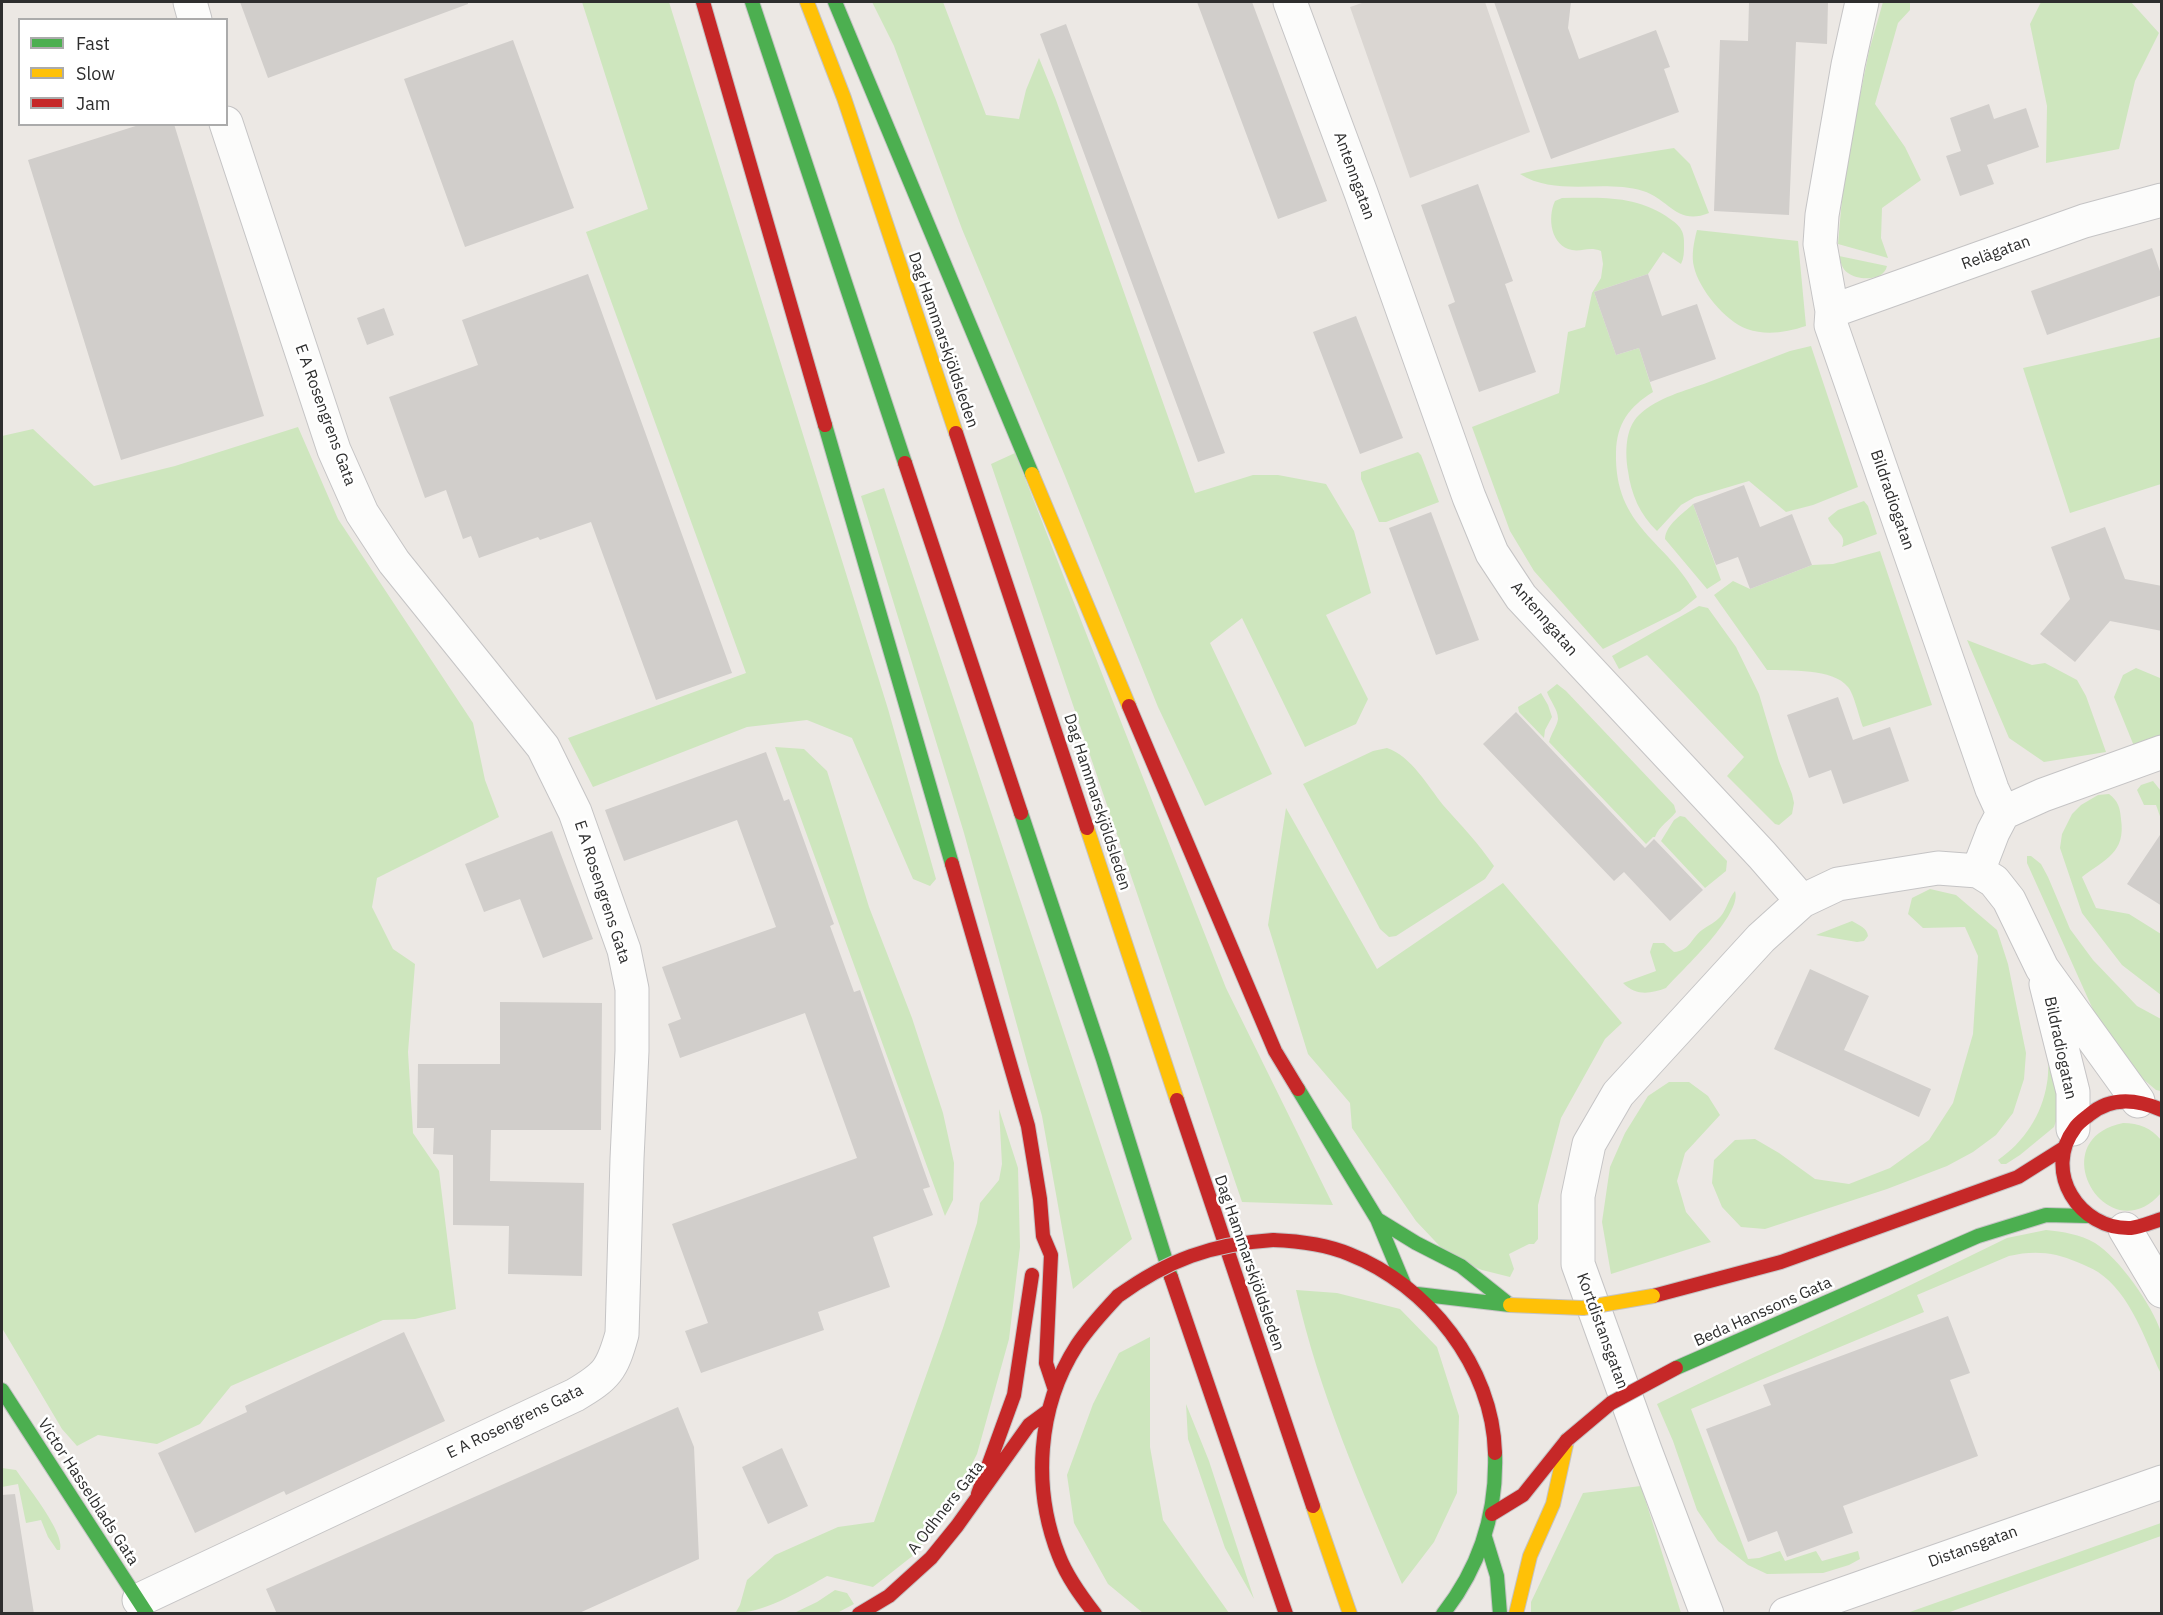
<!DOCTYPE html>
<meta charset="utf-8">
<style>
body{margin:0}
#map{position:relative;width:2163px;height:1615px;overflow:hidden;background:#ece8e4;font-family:"IBM Plex Sans",sans-serif}
canvas{display:block}
.frame{position:absolute;inset:0;border:3px solid #2e2e2e;pointer-events:none}
.legend{position:absolute;left:18px;top:18px;width:210px;height:108px;box-sizing:border-box;background:#fff;border:2px solid #ababab;margin:0;padding:8px 10px;list-style:none;font-size:18px;color:#2e2e2e}
.legend li{display:flex;align-items:center;gap:12px;height:30px}
.legend b{width:30px;border:2px solid #ababab}
</style>
<div id="map">
<canvas width="2163" height="1615"></canvas>
<div class="frame"></div>
<ul class="legend">
<li><b style="height:8px;background:#4caf50"></b>Fast</li>
<li><b style="height:8px;background:#ffc107"></b>Slow</li>
<li><b style="height:8px;background:#c62828"></b>Jam</li>
</ul>
</div>
<script>
const g = document.querySelector('canvas').getContext('2d');
g.lineJoin = 'round';
function fillPath(path, color) { g.fillStyle = color; g.fill(path, 'evenodd'); }
function trace(path, color, width, dash) { g.strokeStyle = color; g.lineWidth = width; g.lineCap = dash ? 'butt' : 'round'; g.setLineDash(dash || []); g.stroke(path); }
function label(font, color, halo, rows, align = 'center') {
  g.font = font + ' "IBM Plex Sans",sans-serif'; g.lineWidth = 5; g.setLineDash([]); g.textBaseline = 'middle'; g.strokeStyle = halo; g.fillStyle = color; for (const [text, x, y, turn = 0] of rows) {
    g.save(); g.translate(x, y); g.rotate((+turn || 0) * Math.PI / 180); g.textAlign = isNaN(turn) ? turn : align; if (halo) g.strokeText(text, 0, 0); g.fillText(text, 0, 0); g.restore();
  }
}
fillPath(new Path2D(`
 M582 2H669L888 709 936 879 930 886 913 879 852 738 807 720 747 727 593 787 568 738 746 673 586 232 648 209Z
 M872 2H943L986 115 1019 119 1026 90 1039 58 1056 100 1195 493 1253 475H1278L1326 484 1354 531 1371 593 1326 615 1368 699 1356 724 1305 747 1242 618 1210 643 1272 774 1205 806 1158 707 1065 476 962 229 894 46Z
 M1883 2H1910V10L1898 23 1875 104 1905 147 1921 180 1882 208 1881 238 1888 258 1838 244 1844 176 1869 51Z
 M2041 2H2131L2159 33 2135 81 2119 149 2046 163 2047 106 2030 24Z
 M1674 148 1690 164 1709 213C1677 226 1669 199 1643 191 1603 179 1556 197 1520 174L1536 170Z
 M1562 198C1600 198 1633 195 1666 216 1679 225 1685 229 1684 246 1684 252 1684 258 1681 264L1663 252 1648 274 1594 292 1616 355 1639 348 1653 392C1629 407 1617 423 1616 452 1614 529 1668 540 1697 597L1680 611 1603 649 1534 571 1510 531 1472 427 1559 393 1568 332 1585 327 1592 293 1601 278 1603 264 1601 251C1589 246 1582 252 1572 250 1551 246 1547 218 1555 201Z
 M1697 230 1798 241 1806 326C1787 332 1767 336 1747 329 1725 321 1699 289 1694 267 1691 256 1694 241 1697 230Z
 M1839 256 1887 266C1884 281 1859 281 1848 273 1842 269 1841 263 1839 256Z
 M2161 337V484L2070 513 2023 368Z
 M1811 346 1858 487 1813 505 1786 512 1749 481 1695 497 1681 505 1657 531C1640 515 1631 494 1628 471 1625 453 1625 428 1639 415 1658 397 1685 391 1709 382 1736 372 1763 361 1790 351Z
 M298 427 338 519 473 723 485 780 499 817 377 878 372 907 393 949 415 964 408 1052 413 1133 439 1171 456 1309 415 1319 383 1320 231 1386 200 1424 157 1444 98 1435 77 1446 62 1429 2 1328V436L33 429 94 486 175 466Z
 M1418 452 1421 455 1439 502 1386 522H1379L1361 479V472Z
 M1015 453 1226 988 1333 1205 1242 1202 991 464Z
 M884 488 1132 1239 1073 1289 1042 1116 964 833 861 496Z
 M1864 501 1868 506 1877 534 1842 547C1848 534 1832 530 1828 518L1838 510Z
 M1693 504 1721 580 1707 589 1665 539C1666 524 1683 514 1693 504Z
 M1880 551 1932 705 1863 727C1859 717 1854 694 1848 687 1833 668 1789 671 1767 670L1714 595 1733 581 1750 589 1812 565 1833 564Z
 M1699 606 1708 608 1736 647 1759 694 1779 761 1792 794 1794 803 1792 814 1779 825 1775 824 1727 776 1744 757 1647 655 1619 669 1612 656Z
 M1967 640 2032 665 2045 663 2077 680 2086 696 2106 752 2044 762 2009 738Z
 M2136 668 2160 678 2162 682 2161 735 2134 746 2114 697 2123 675Z
 M1557 684 1566 691 1674 805 1676 812C1669 821 1659 826 1655 837H1653L1646 844 1549 742C1551 734 1557 726 1558 719 1558 709 1550 701 1547 692Z
 M1541 693 1548 705 1552 717 1545 730 1544 738 1519 712 1518 707Z
 M775 747 804 749 827 771 869 907 912 1018 943 1113 954 1163 953 1200 945 1216Z
 M1387 748C1411 756 1428 786 1443 805 1461 825 1479 844 1494 866L1485 879 1396 936 1389 937 1380 929 1303 784 1373 751Z
 M2153 781 2161 791V819L2156 805H2144L2137 790 2141 785Z
 M2109 794C2118 801 2120 807 2121 819 2126 853 2105 859 2082 877L2096 908 2129 914 2161 934V995L2122 965 2082 913 2060 848 2062 834 2072 814 2081 805 2098 795Z
 M1286 808 1377 969 1503 883 1622 1023 1605 1039 1561 1118 1538 1205V1239L1534 1244H1529L1509 1254 1514 1269 1510 1277 1482 1270 1450 1257 1416 1221 1352 1128 1350 1103 1308 1054 1268 925Z
 M1680 816 1685 817 1727 861 1726 871 1705 888 1661 841 1674 820Z
 M2027 856H2031L2041 864 2048 877 2070 929 2093 960 2137 1006 2161 1019V1091L2156 1090 2130 1068 2095 1014 2027 863Z
 M1930 889 1956 895 1997 930 2008 964 2026 1053 2024 1079 2013 1113 1996 1135 1973 1152 1947 1166 1887 1189 1765 1229 1741 1227 1722 1207 1712 1183 1714 1160 1735 1140 1755 1139 1779 1153 1815 1179 1849 1184 1890 1168 1929 1140 1953 1103 1973 1034 1978 956 1965 927 1923 928 1908 914 1912 898Z
 M1735 891C1743 914 1682 970 1666 988 1650 994 1636 996 1623 983L1656 971 1650 952 1653 943H1664L1674 952C1690 951 1691 938 1702 930 1709 925 1716 922 1721 916 1727 908 1729 898 1735 891Z
 M1852 921C1859 925 1867 928 1868 936L1864 941 1857 942 1816 935Z
 M2051 1055 2060 1109 2054 1127 2020 1155 2006 1164H2001L1998 1160C2024 1142 2042 1115 2047 1083 2049 1074 2047 1064 2051 1055Z
 M1669 1082H1689L1708 1096 1720 1115 1685 1153 1677 1181 1686 1212 1711 1242 1611 1274 1602 1222 1610 1167 1625 1133 1648 1096Z
 M999 1109 1018 1168 1020 1247 1009 1339 977 1454 949 1510 915 1554 873 1587 827 1576C804 1589 761 1615 736 1612L740 1605 747 1580 775 1555 838 1527 874 1522 943 1328 977 1223 980 1203 999 1180 1002 1164Z
 M2123 1123C2139 1123 2151 1128 2161 1140V1193C2108 1254 2040 1140 2123 1123Z
 M2046 1230C2063 1232 2080 1234 2095 1243 2119 1258 2152 1305 2161 1332 2163 1344 2161 1362 2161 1374 2145 1340 2131 1294 2098 1272 2092 1268 2084 1265 2077 1262 2055 1252 2033 1250 2009 1256L1917 1295 1924 1312 1691 1409 1748 1559 1759 1558 1780 1551 1785 1561 1816 1551 1822 1561 1858 1551 1860 1559 1849 1565 1823 1573 1767 1574 1748 1565 1718 1541 1697 1510 1673 1441 1657 1404 1748 1360 1888 1296 2007 1238Z
 M1296 1290 1337 1293 1400 1309 1437 1347 1459 1416 1457 1493 1434 1542 1402 1584C1361 1488 1319 1393 1296 1290Z
 M1150 1337V1447L1163 1520 1229 1613H1143L1108 1584 1074 1523 1067 1475 1093 1404 1119 1353Z
 M1186 1404 1209 1461 1254 1599 1225 1548 1188 1439Z
 M2 1468 16 1470C27 1486 66 1534 60 1550H57L48 1537 41 1520 26 1523 18 1484 2 1487Z
 M1641 1486 1681 1613H1531V1602L1583 1493Z
 M2161 1523V1536L1947 1613H1907Z
 M835 1590 847 1593 854 1604 837 1613 792 1614 817 1602Z`), '#cee6be');
fillPath(new Path2D(`
 M1365 2H1485L1530 132 1410 178 1350 7Z`), '#dad6d2');
fillPath(new Path2D(`
 M240 2H468V4L268 78Z
 M1197 2H1252L1327 201 1278 219Z
 M1494 2H1571L1568 28 1579 59 1656 30 1670 67 1664 69 1679 112 1551 159Z
 M1749 2H1828L1827 44 1796 42 1789 215 1714 211 1720 40 1748 41Z
 M1066 24 1225 453 1198 462 1040 34Z
 M513 40 574 208 465 247 404 79Z
 M1989 104 1994 119 2026 108 2039 147 1987 165 1994 184 1960 196 1946 156 1961 151 1950 118Z
 M142 124H174L264 416 121 460 28 160Z
 M1478 184 1513 281 1505 284 1536 372 1479 392 1448 305 1455 302 1421 205Z
 M2152 248 2162 277V295L2047 335 2031 291Z
 M588 274 732 673 656 700 591 522 540 540 538 537 479 558 471 536 463 539 446 490 425 498 389 397 478 365 462 320Z
 M1648 274 1662 316 1697 304 1716 359 1650 382 1639 348 1616 355 1594 292Z
 M384 308 394 335 367 345 357 318Z
 M1356 316 1403 438 1360 454 1313 332Z
 M1744 485 1760 527 1792 514 1812 565 1750 589 1738 557 1716 565 1693 504Z
 M1431 512 1479 640 1436 655 1389 528Z
 M2105 527 2125 579 2162 586V631L2110 621 2075 662 2040 634 2070 599 2051 547Z
 M1838 697 1853 740 1890 727 1909 781 1843 804 1831 770 1809 778 1787 715Z
 M1516 712 1645 848 1654 839 1703 890 1670 921 1624 872 1614 881 1483 744Z
 M766 752 784 801 789 799 834 924 830 926 854 992 860 990 930 1187 923 1189 933 1215 873 1237 890 1287 818 1312 824 1330 701 1373 685 1331 708 1323 672 1224 857 1158 805 1013 680 1058 668 1024 681 1019 662 967 776 927 737 820 624 861 605 810Z
 M552 831 593 939 543 958 520 899 484 912 465 864Z
 M2162 832V906L2127 884Z
 M1810 969 1869 996 1844 1050 1931 1089 1919 1117 1774 1049Z
 M500 1002 602 1003 601 1130H491L490 1181 584 1183 582 1276 508 1274 509 1226 453 1225V1155L433 1154 434 1128H417L418 1064H500Z
 M1948 1316 1970 1373 1950 1380 1978 1456 1843 1506 1853 1533 1787 1557 1777 1531 1748 1542 1706 1429 1771 1405 1763 1385Z
 M404 1332 445 1421 286 1495 284 1491 195 1533 158 1453 247 1412 245 1406Z
 M678 1407 694 1447 699 1559 577 1614H277L266 1589Z
 M782 1448 808 1506 768 1524 742 1467Z
 M15 1494 34 1614H2V1495Z`), '#d1cecb');
const street = new Path2D(`
 M190 2 195 20
 M1290 2 1361 193 1469 497 1492 553 1521 597 1762 855 1802 901
 M1862 2 1848 65 1822 215 1820 244 1832 311 1831 325 1992 789 2003 813 1993 832 1978 871
 M1832 311 2084 221 2162 200
 M2003 813 2043 795 2162 752
 M2046 984 2073 1092V1129
 M2125 1229 2162 1291
 M139 1600 575 1395C607 1376 612 1370 622 1334L627 1159 632 1051V989L624 950 575 812 543 747 394 562 362 513 334 450 226 123
 M1707 1614 1645 1450 1578 1264V1196L1589 1144 1618 1094 1761 938 1802 901 1838 884 1938 868 1978 871 1994 881 2009 900 2042 968 2138 1101
 M1786 1614 2162 1482`);
const fast = new Path2D(`
 M752 2 905 463
 M835 2 1032 474
 M825 425 952 864
 M1021 813 1103 1059 1171 1277
 M1298 1089 1377 1219 1404 1284
 M1377 1219 1416 1243 1461 1266 1510 1305
 M1417 1294 1510 1305
 M1676 1368 1978 1236 2046 1215 2087 1216
 M2 1390 147 1614
 M1485 1537 1497 1576 1500 1614
 M1443 1614C1480 1567 1497 1512 1495 1453`);
const slow = new Path2D(`
 M807 2 844 98 956 433
 M1032 474 1129 706
 M1087 828 1177 1100
 M1313 1506 1350 1614
 M1516 1614 1530 1556 1553 1504 1567 1440`);
const jam = new Path2D(`
 M703 2 825 425
 M956 433 1087 828
 M905 463 1021 813
 M1129 706 1275 1051 1298 1089
 M952 864 1028 1126 1040 1199 1043 1236 1051 1255 1046 1363 1055 1390
 M1177 1100 1313 1506
 M2162 1110C2137 1099 2111 1096 2089 1115 2084 1119 2078 1123 2075 1128 2042 1171 2079 1230 2131 1228 2141 1227 2152 1222 2162 1219
 M1273 1240C1299 1241 1325 1244 1349 1254 1428 1285 1493 1367 1495 1453
 M1171 1277 1286 1614
 M1653 1296 1781 1262 2018 1177 2064 1148
 M978 1494 1014 1395 1032 1275
 M1492 1514 1523 1495 1567 1440
 M859 1614 889 1596 931 1558 957 1526 1029 1425 1048 1411
 M1095 1614C1081 1596 1067 1577 1059 1556 1032 1488 1037 1407 1077 1345 1089 1327 1103 1312 1118 1296`);
trace(street, '#c5c4c5', 35);
trace(fast, '#c5c4c5', 16);
trace(slow, '#c5c4c5', 16);
trace(jam, '#c5c4c5', 16);
trace(street, '#fcfcfb', 33);
trace(fast, '#4caf50', 14);
trace(slow, '#ffc107', 14);
trace(jam, '#c62828', 14);
const slowBridge = new Path2D(`
 M1510 1305 1583 1308 1653 1296`);
const jamBridge = new Path2D(`
 M1118 1296C1168 1260 1211 1244 1273 1240
 M1567 1440 1611 1403 1676 1368`);
trace(slowBridge, '#c5c4c5', 16, []);
trace(jamBridge, '#c5c4c5', 16, []);
trace(slowBridge, '#ffc107', 14);
trace(jamBridge, '#c62828', 14);
label('16px', '#2e2e2e', '#fff', [
 ["Antenngatan",1354,176,70],
 ["Relägatan",1996,253,-20],
 ["Dag Hammarskjöldsleden",943,340,71],
 ["E A Rosengrens Gata",325,415,70],
 ["Bildradiogatan",1892,500,71],
 ["Antenngatan",1544,619,49],
 ["Dag Hammarskjöldsleden",1097,802,72],
 ["E A Rosengrens Gata",602,892,72],
 ["Bildradiogatan",2060,1048,78],
 ["Dag Hammarskjöldsleden",1249,1263,71],
 ["Beda Hanssons Gata",1763,1312,-24],
 ["Kortdistansgatan",1602,1331,70],
 ["E A Rosengrens Gata",515,1422,-26],
 ["Victor Hasselblads Gata",88,1492,57],
 ["A Odhners Gata",946,1508,-52],
 ["Distansgatan",1973,1547,-20]
]);
</script>
